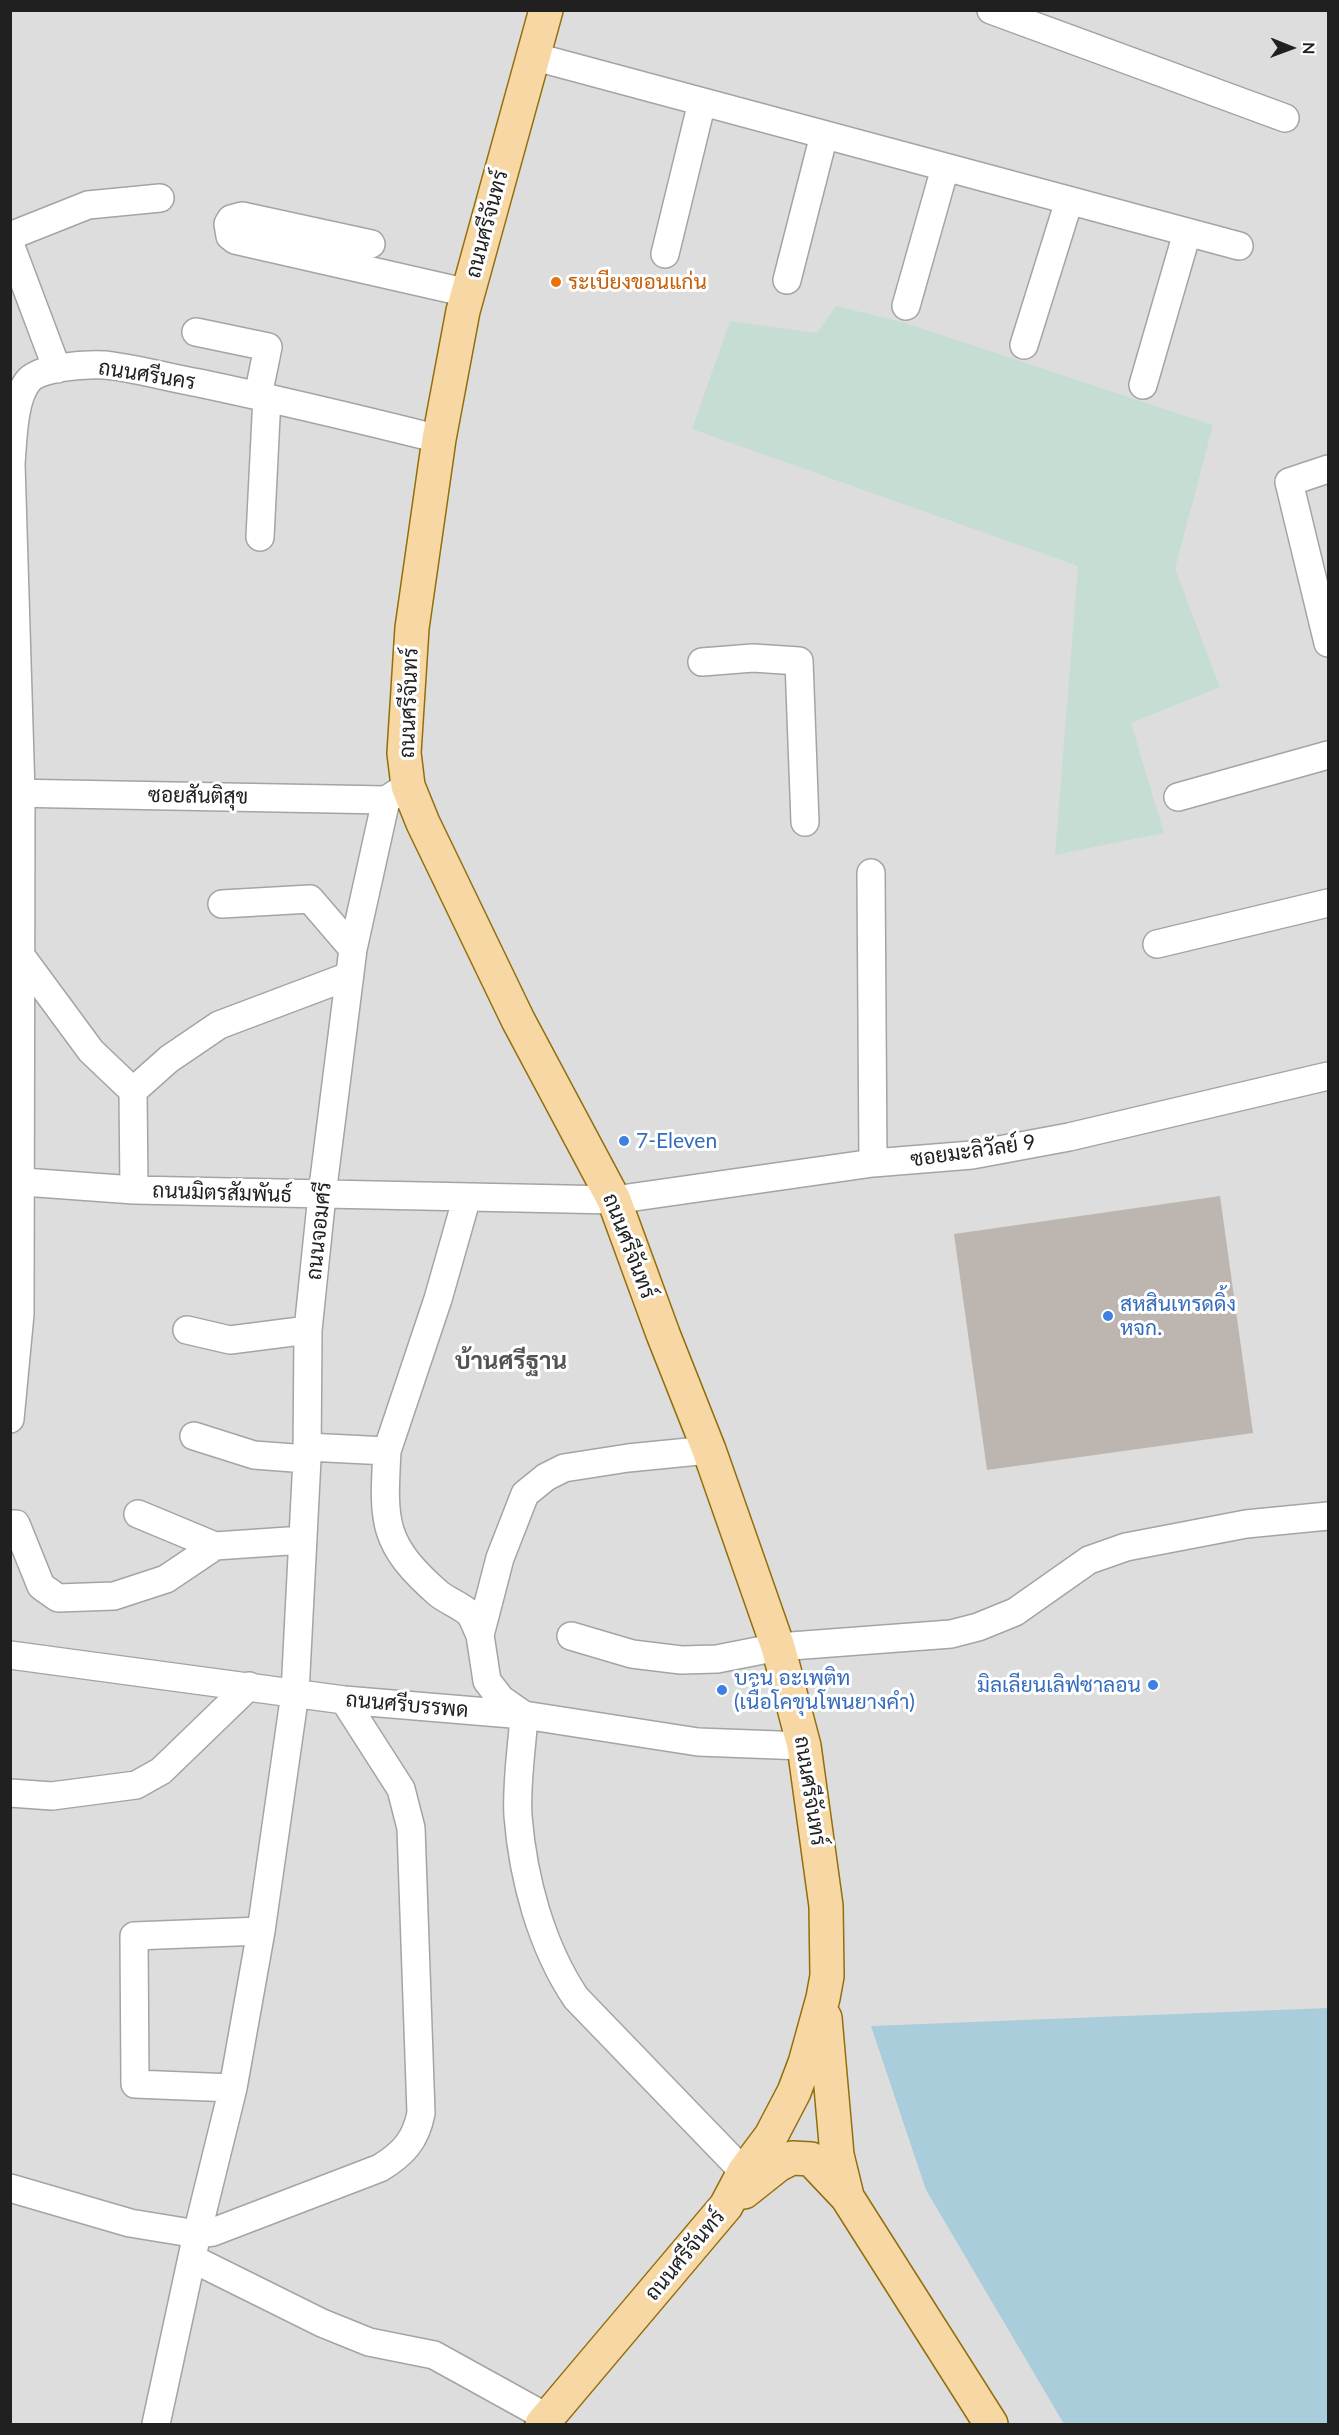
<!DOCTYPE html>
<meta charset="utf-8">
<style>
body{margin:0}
#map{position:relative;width:1339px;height:2435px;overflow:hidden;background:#f0ede7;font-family:Lato,sans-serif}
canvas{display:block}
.frame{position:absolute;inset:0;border:12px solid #202020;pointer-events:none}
.north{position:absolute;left:1261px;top:18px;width:60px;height:60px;-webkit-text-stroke:4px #fff;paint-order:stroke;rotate:91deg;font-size:16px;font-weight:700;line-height:24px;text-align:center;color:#202020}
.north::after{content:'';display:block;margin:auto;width:21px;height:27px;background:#202020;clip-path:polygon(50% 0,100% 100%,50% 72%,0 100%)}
</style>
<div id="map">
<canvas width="1339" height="2435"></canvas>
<div class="frame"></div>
<div class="north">N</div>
</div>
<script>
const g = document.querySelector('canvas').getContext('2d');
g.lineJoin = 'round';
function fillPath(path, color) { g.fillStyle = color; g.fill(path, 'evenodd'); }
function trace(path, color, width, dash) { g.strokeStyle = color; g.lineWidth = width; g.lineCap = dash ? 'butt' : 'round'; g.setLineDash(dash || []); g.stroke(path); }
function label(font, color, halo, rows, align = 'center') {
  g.font = font + ' Lato,Sarabun,sans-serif'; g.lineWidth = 6; g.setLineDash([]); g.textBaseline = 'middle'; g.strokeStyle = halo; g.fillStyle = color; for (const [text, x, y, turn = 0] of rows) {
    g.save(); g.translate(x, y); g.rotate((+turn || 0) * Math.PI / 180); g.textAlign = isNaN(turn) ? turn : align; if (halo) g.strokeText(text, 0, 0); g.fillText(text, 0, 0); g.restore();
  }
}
fillPath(new Path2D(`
 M11 11H1328V2424H11Z`), '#dedddd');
fillPath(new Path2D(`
 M836 306 902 322 1213 425 1175 569 1220 687 1131 723 1164 833 1055 855 1078 566 692 429 730 321 817 333Z`), '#c5ddd3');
fillPath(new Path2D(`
 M1328 2008V2424H1064L926 2190 871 2026Z`), '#aacddb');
fillPath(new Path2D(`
 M1220 1196 1253 1433 987 1470 954 1234Z`), '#bdb6b0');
const minor = new Path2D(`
 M991 10 1285 118
 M532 56 1239 246
 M10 236 88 205 160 198
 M10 244 57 369
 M371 244 242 216 231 219 228 224 230 236 235 240 468 293
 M665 254 702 102
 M787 280 824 135
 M906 306 945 168
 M196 332 268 347 258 396
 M1024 345 1069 201
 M1143 385 1187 233
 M1328 469 1289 482 1328 643
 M260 537 267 397
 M702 662 753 658 799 661 805 822
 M10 793 386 800
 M1178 797 1328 755
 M871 873 873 1163
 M222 904 310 899 353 949
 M1157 944 1328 903
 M21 956 91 1051 133 1091 134 1190
 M133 1091 169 1059 219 1025 349 976
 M10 1181 134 1190 614 1200 873 1163 972 1155 1069 1137 1328 1076
 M187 1330 230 1340 308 1330
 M10 1419 20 1314 21 793 11 464C13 441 13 398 29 380 42 366 95 363 113 366 142 370 170 378 199 383 279 400 359 419 439 439
 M194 1436 254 1455 307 1459
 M307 1447 387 1451C383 1523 382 1544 439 1594 448 1601 462 1606 470 1614 474 1620 477 1629 480 1635
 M709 1450 628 1458 564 1468 546 1477 525 1494 500 1558 480 1635 487 1681 501 1699 524 1715C522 1748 516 1783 518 1816 523 1878 541 1946 576 1998L744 2172
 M387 1451 438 1299 467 1197
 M138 1514 215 1546 303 1540
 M10 1524H16L41 1586 58 1598 114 1596 166 1579 215 1546
 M571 1636 632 1654 681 1660 717 1659 778 1647 951 1634 978 1627 1015 1612 1089 1560 1126 1547 1246 1524 1328 1516
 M10 1655 344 1700 524 1715 698 1742 804 1746
 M10 1793 52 1796 136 1785 161 1771 249 1686
 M233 2088 135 2084 134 1936 261 1931
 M10 2188 130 2223 197 2234 213 2232 380 2168C403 2154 416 2140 421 2113L411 1828 401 1789 344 1700
 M193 2259 322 2323 369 2342 434 2355 548 2418
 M156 2424 197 2234 233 2088 261 1931 295 1693 307 1459 308 1330 322 1195 353 949 386 800 408 786`);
const major = new Path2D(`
 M825 2018 837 2155 847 2196
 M744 2192 778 2165 792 2158 811 2159 847 2197 991 2424
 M542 2424 726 2206 744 2172 771 2136 794 2092 805 2063 823 1998 827 1976 826 1906 804 1746 778 1647 709 1450 663 1334 614 1200 518 1020 423 823 408 786 404 753 412 628 439 439 463 311 546 10`);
trace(minor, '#a4a4a4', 30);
trace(major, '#936e09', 36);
trace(minor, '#fff', 27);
trace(major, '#f7d8a5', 33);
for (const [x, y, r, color] of [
 [556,282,6,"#e8710a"],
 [624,1141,6,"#3f7fe0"],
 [1108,1316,6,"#3f7fe0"],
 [1153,1685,6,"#3f7fe0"],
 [722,1690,6,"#3f7fe0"]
]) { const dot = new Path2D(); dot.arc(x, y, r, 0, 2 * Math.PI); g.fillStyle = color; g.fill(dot); trace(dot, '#fff', 2); }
label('21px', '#202020', '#fff', [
 ["ถนนศรีจันทร์",487,224,-75],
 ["ถนนศรีนคร",147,375,9],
 ["ถนนศรีจันทร์",409,703,-88],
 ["ซอยสันติสุข",198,796,1],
 ["ซอยมะลิวัลย์ 9",973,1151,-8],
 ["ถนนมิตรสัมพันธ์",222,1193,2],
 ["ถนนจอมศรี",319,1231,-84],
 ["ถนนศรีจันทร์",629,1246,69],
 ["ถนนศรีบรรพด",407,1705,5],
 ["ถนนศรีจันทร์",810,1791,81],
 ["ถนนศรีจันทร์",685,2255,-50]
]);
label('21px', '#c56008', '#fff', [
 ["ระเบียงขอนแก่น",568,282]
], 'left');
label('21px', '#366cbe', '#fff', [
 ["7-Eleven",636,1141],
 ["สหสินเทรดดิ้ง",1120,1304],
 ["หจก.",1120,1328],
 ["บอน อะเพติท",734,1678],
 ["(เนื้อโคขุนโพนยางคำ)",734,1702],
 ["มิลเลียนเลิฟซาลอน",1141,1685,"right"]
], 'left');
label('bold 24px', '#535353', '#fff', [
 ["บ้านศรีฐาน",511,1361]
]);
</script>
